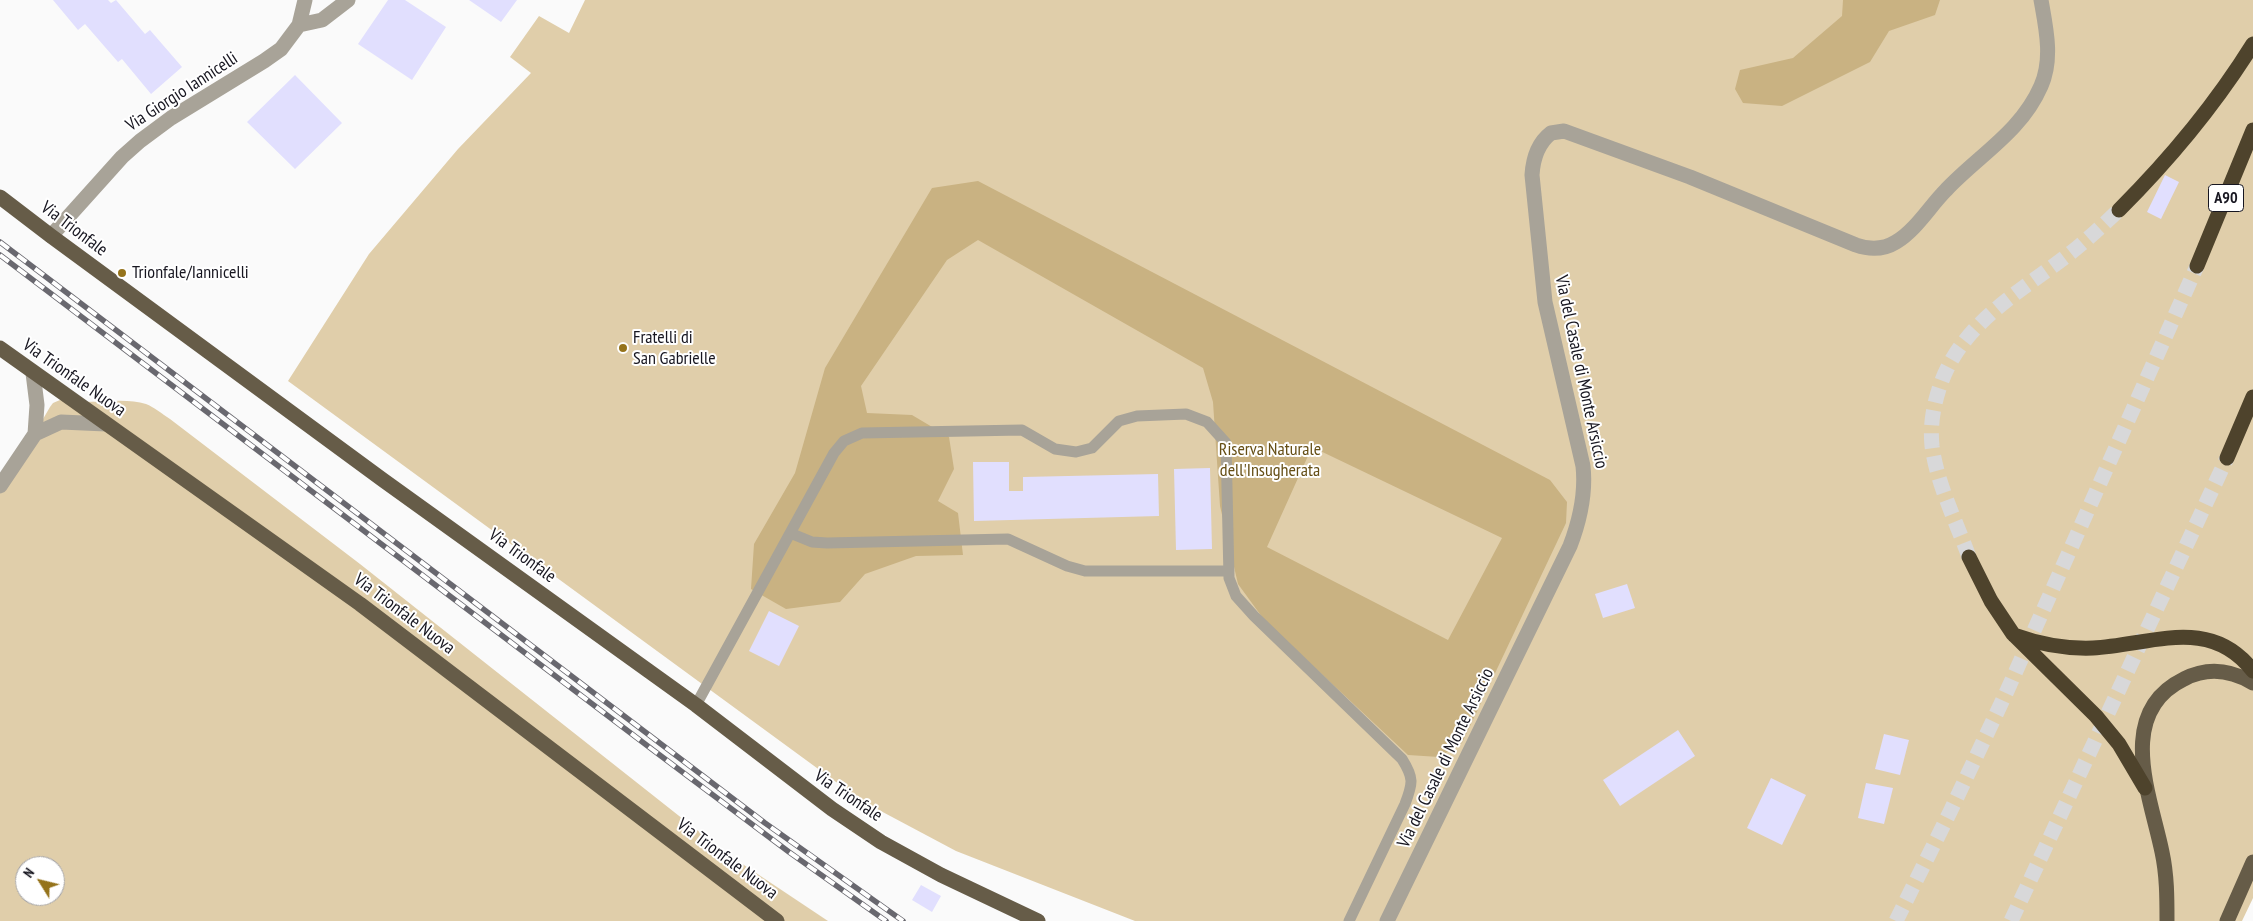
<!DOCTYPE html>
<style>
body{margin:0}
#map{position:relative;width:2253px;height:921px;overflow:hidden;background:#fafafa;font-family:"PT Sans Narrow",sans-serif}
canvas{display:block}
.north{position:absolute;left:15px;top:856px;width:50px;height:50px;box-sizing:border-box;background:#fff;border:1px solid #a2a2a6;border-radius:50%;rotate:306deg;font-size:14px;font-weight:700;line-height:20px;text-align:center;color:#171620}
.north::after{content:'';display:block;margin:auto;width:18px;height:22px;background:#95731b;clip-path:polygon(50% 0,100% 100%,50% 72%,0 100%)}
</style>
<div id="map">
<canvas width="2253" height="921"></canvas>
<div class="north">N</div>
</div>
<script>
const g = document.querySelector('canvas').getContext('2d');
g.lineJoin = 'round';
function fillPath(path, color) { g.fillStyle = color; g.fill(path, 'evenodd'); }
function trace(path, color, width, dash) { g.strokeStyle = color; g.lineWidth = width; g.lineCap = dash ? 'butt' : 'round'; g.setLineDash(dash || []); g.stroke(path); }
function label(font, color, halo, rows, align = 'center') {
  g.font = font + ' "PT Sans Narrow",sans-serif'; g.lineWidth = 4; g.setLineDash([]); g.textBaseline = 'middle'; g.strokeStyle = halo; g.fillStyle = color; for (const [text, x, y, turn = 0] of rows) {
    g.save(); g.translate(x, y); g.rotate((+turn || 0) * Math.PI / 180); g.textAlign = isNaN(turn) ? turn : align; if (halo) g.strokeText(text, 0, 0); g.fillText(text, 0, 0); g.restore();
  }
}
fillPath(new Path2D(`
 M585 0H2253V898L2242 921H1135L956 851 862 801 288 381 369 254 458 149 531 73 510 57 539 16 569 33Z
 M60 400C86 406 122 396 146 404 154 407 162 414 170 419L360 564 726 853 828 921H0V493L50 407 53 403ZM25 866H55V896H25Z`), '#e0ceaa');
fillPath(new Path2D(`
 M1843 0H1940L1935 15 1889 31 1870 62 1782 106 1743 103 1735 89 1740 70 1793 58 1842 16Z
 M978 181 1550 480 1567 502 1566 523 1462 743 1439 757 1408 755 1265 621 1238 584 1220 506 1213 402 1203 368 978 240 947 260 861 386 867 413 912 415 949 437 954 469 938 501 958 513 963 555 916 556 865 574 840 602 786 609 751 589 754 544 795 473 825 368 932 188ZM1312 447 1502 538 1448 640 1267 547Z`), '#c9b282');
fillPath(new Path2D(`
 M53 0H108L111 3 116 0 145 34 150 30 182 67 151 94 122 59 118 62 85 24 78 30Z
 M388 0H405L446 27 412 80 358 44Z
 M469 0H517L501 22Z
 M295 75 342 123 295 169 247 122Z
 M2165 175 2179 182 2161 219 2147 212Z
 M973 462H1009V491H1023V477L1158 474 1159 516 974 521Z
 M1210 468 1212 549 1176 550 1174 469Z
 M1627 584 1635 608 1603 618 1595 594Z
 M769 611 799 626 779 666 749 651Z
 M1678 730 1695 756 1620 806 1603 780Z
 M1884 734 1909 740 1900 775 1875 769Z
 M1771 778 1806 795 1782 845 1747 828Z
 M1866 783 1893 788 1884 824 1858 818Z
 M921 885 941 896 932 912 912 900Z`), '#e1dffe');
trace(new Path2D(`
 M1969 557C1956 521 1937 484 1932 446 1930 426 1933 408 1939 389 1959 325 2017 294 2068 255 2086 241 2102 226 2119 210
 M1896 921 1950 812 2007 691 2197 266
 M2011 921 2227 458`), '#d8d8d9', 15, [15, 8]);
trace(new Path2D(`
 M790 533 812 542 827 543 1008 539 1067 566 1085 571H1229
 M696 705 834 453 844 441 862 433 1022 430 1055 449 1076 452 1092 448 1119 421 1137 416 1186 414 1207 422 1226 443 1229 578 1236 596 1254 616 1402 759C1414 778 1413 783 1405 804L1349 921`), '#a8a398', 11);
trace(new Path2D(`
 M299 25 322 20 348 0
 M51 236 122 157 140 141 171 118 264 61 281 49 299 25 305 0
 M35 434 61 422 106 424
 M0 486 35 434 37 405 33 373
 M1387 921 1570 546C1580 520 1586 494 1583 466L1545 302 1532 175C1533 159 1538 143 1551 133L1564 131 1690 177 1856 245C1870 250 1883 250 1896 242 1916 230 1930 206 1946 190 1979 155 2021 132 2041 86 2053 59 2046 28 2041 0`), '#a8a398', 15);
trace(new Path2D(`
 M0 197 51 236 383 480 696 705 832 809 881 842 941 875 1038 921
 M0 348 360 604 777 921
 M2167 921C2167 898 2167 875 2162 852 2151 797 2114 713 2184 679 2207 667 2231 670 2253 683
 M2227 921 2253 862`), '#665c48', 15);
trace(new Path2D(`
 M2119 210C2170 159 2215 105 2253 44
 M2197 266 2253 130
 M2227 458 2253 397
 M1969 557 1991 601 2013 634 2096 716 2119 744 2145 788
 M2014 635C2039 644 2066 649 2093 648 2151 645 2210 615 2253 671`), '#4e432c', 15);
const rail = new Path2D(`
 M0 242 765 823 903 921
 M0 255 653 750 789 852 886 921`);
trace(rail, '#69686f', 5.5);
trace(rail, '#fff', 4, [11]);
for (const [x, y, r, color] of [
 [122,273,5,"#95731b"],
 [623,348,5,"#95731b"]
]) { const dot = new Path2D(); dot.arc(x, y, r, 0, 2 * Math.PI); g.fillStyle = color; g.fill(dot); trace(dot, '#fff', 2); }
for (const [x, y, w] of [
 [2226,198,35]
]) { const box = new Path2D(); box.roundRect(x - w / 2, y - 13.5, w, 27, 4); g.fillStyle = '#fff'; g.fill(box); trace(box, '#171620', 1); }
label('bold 16px', '#171620', null, [
 ["A90",2226,198]
]);
label('18px', '#171620', '#fff', [
 ["Via Giorgio Iannicelli",182,92,-33],
 ["Via Trionfale",74,229,37],
 ["Via del Casale di Monte Arsiccio",1581,372,78],
 ["Via Trionfale Nuova",74,378,35],
 ["Via Trionfale",522,556,36],
 ["Via Trionfale Nuova",404,614,37],
 ["Via del Casale di Monte Arsiccio",1446,758,-64],
 ["Via Trionfale",848,796,34],
 ["Via Trionfale Nuova",727,859,37]
]);
label('18px', '#171620', '#fff', [
 ["Trionfale/Iannicelli",132,273],
 ["Fratelli di",633,338],
 ["San Gabrielle",633,359]
], 'left');
label('18px', '#654e15', '#fff', [
 ["Riserva Naturale",1270,450],
 ["dell'Insugherata",1270,471]
]);
</script>
